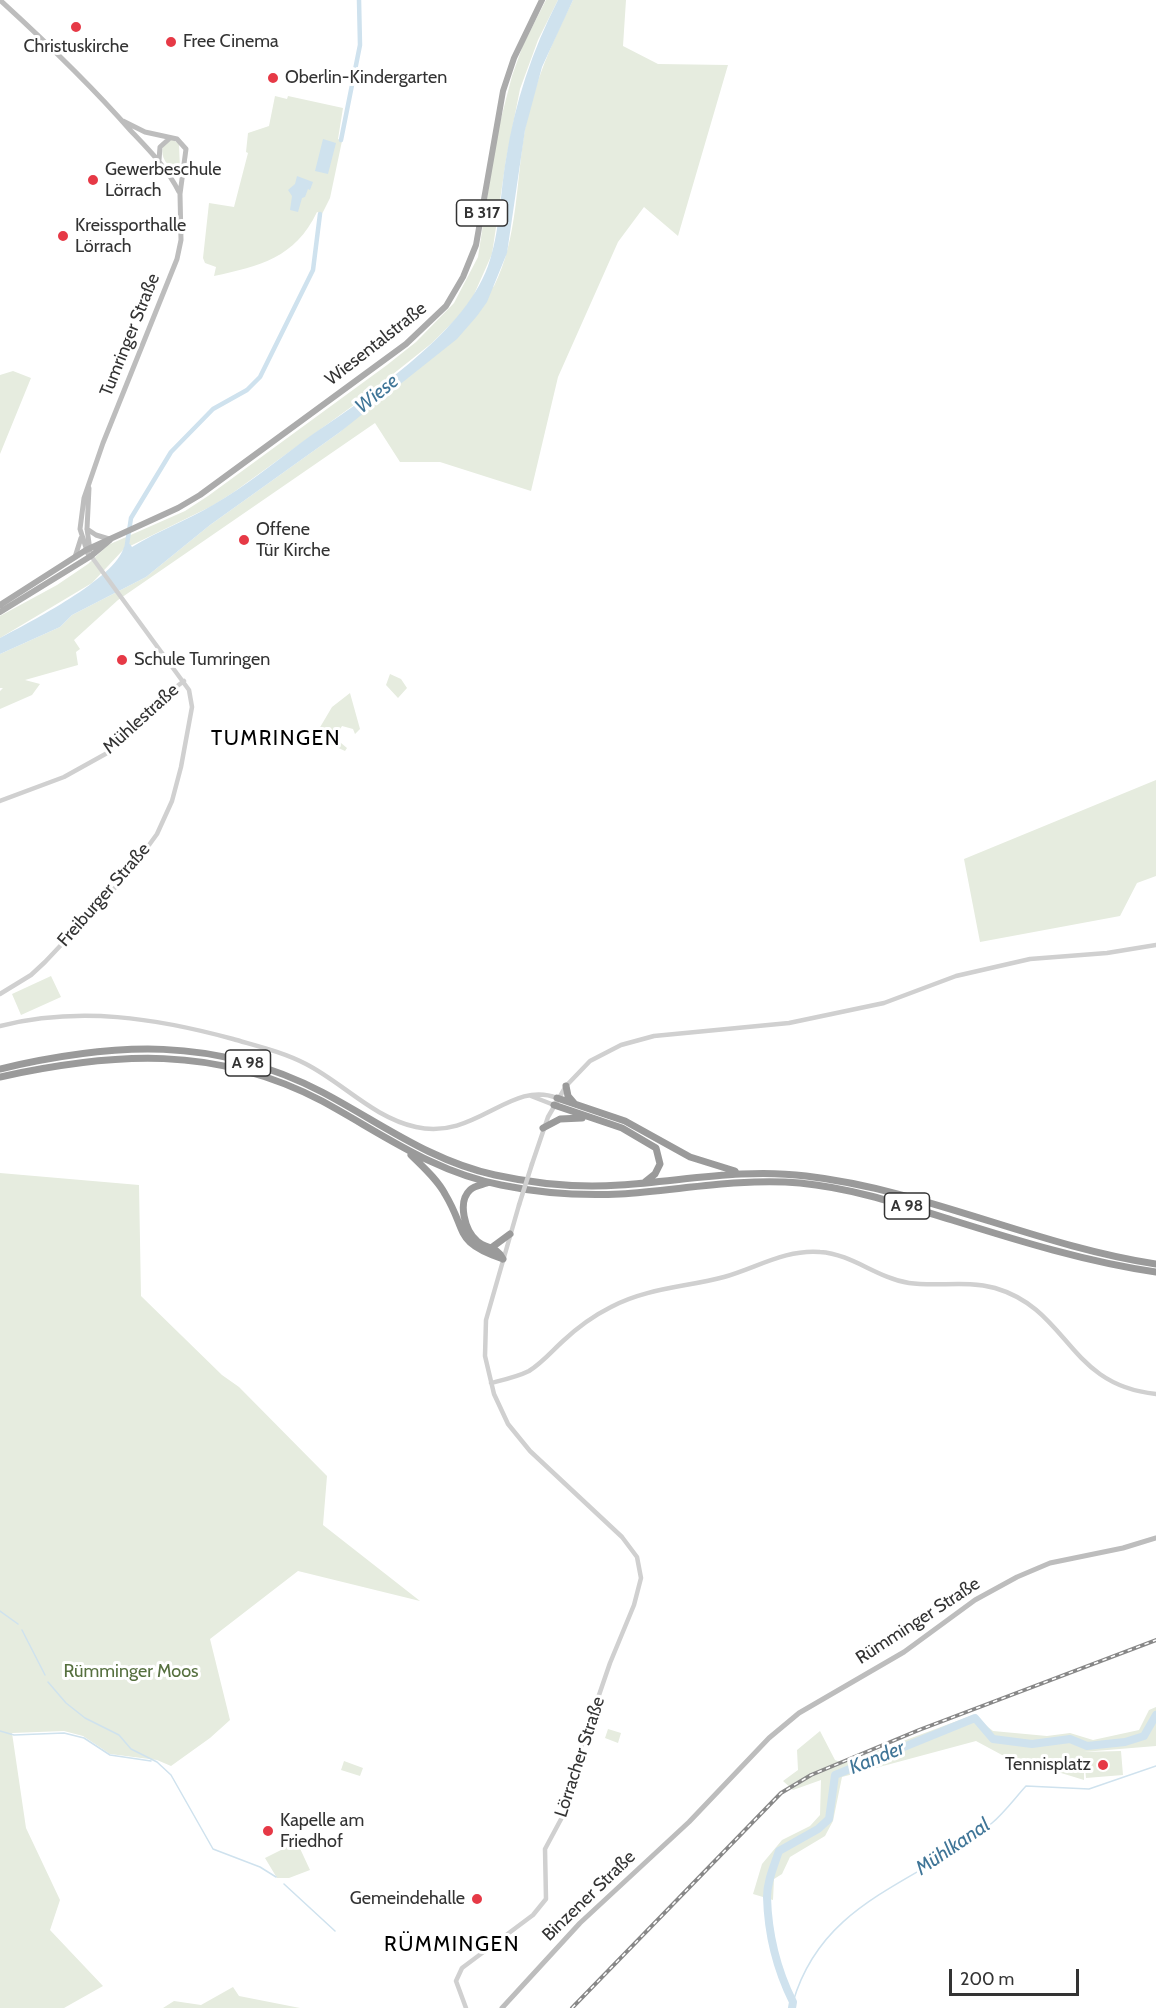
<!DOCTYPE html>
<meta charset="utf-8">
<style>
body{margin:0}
#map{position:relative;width:1156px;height:2008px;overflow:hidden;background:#fff;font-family:Cabin,sans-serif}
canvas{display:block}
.scale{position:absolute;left:949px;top:1969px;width:130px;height:27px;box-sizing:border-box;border:3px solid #333;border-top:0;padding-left:8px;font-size:18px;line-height:21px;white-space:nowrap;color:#333;-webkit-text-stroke:4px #fff;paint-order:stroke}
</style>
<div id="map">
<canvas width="1156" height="2008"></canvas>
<div class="scale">200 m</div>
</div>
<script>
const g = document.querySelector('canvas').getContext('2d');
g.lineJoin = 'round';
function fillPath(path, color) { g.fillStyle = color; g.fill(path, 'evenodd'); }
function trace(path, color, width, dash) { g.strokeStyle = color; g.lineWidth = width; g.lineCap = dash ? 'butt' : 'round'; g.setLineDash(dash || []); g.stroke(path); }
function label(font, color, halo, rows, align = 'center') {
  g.font = font + ' Cabin,sans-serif'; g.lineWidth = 6; g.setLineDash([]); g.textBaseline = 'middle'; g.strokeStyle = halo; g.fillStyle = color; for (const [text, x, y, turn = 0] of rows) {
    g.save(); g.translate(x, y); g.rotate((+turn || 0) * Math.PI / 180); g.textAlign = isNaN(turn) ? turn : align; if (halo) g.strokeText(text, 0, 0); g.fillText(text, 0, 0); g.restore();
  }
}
fillPath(new Path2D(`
 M546 0H558L538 40 520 89 506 160 492 254 472 299 460 315 432 343 358 402 234 492 212 506 124 549 92 583 0 638V616L57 585 88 564 108 545 185 511 208 496 387 365 416 342 454 303 478 257 497 134 512 76 523 45Z
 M573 0H626L623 46 658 64 728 65 678 236 644 207 618 242 558 377 531 491 440 462H400L375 423 118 600 74 640 80 649 76 652 78 665 25 680 40 684 32 695 0 709V691L3 688H0V654L60 627 72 615 146 577 210 525 340 432 494 286C518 239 516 180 525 129 534 83 552 42 573 0Z
 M275 96 287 99 288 96 343 108 338 139 342 141 330 198 322 214 317 212C295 258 260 266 214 276L216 267 205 263 203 258 209 203 234 207 248 153 246 152 248 133 269 126Z
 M172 139 179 144 180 169 178 171C167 166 160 158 163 146Z
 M13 371 31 378 0 454V375Z
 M390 674 401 679 407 688 398 698 386 685Z
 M350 693 360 729 355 734 353 729 342 726 335 738 347 748 345 751 330 744 319 729 332 707Z
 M1156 780V876L1137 883 1120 916 980 942 964 859Z
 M51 976 61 997 21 1015 12 994Z
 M0 1173 139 1185 141 1296 222 1375 239 1387 327 1476 323 1525 420 1601 298 1571 210 1639 230 1720 210 1738 171 1766 157 1760 110 1754 83 1736 64 1731 12 1733 26 1828 60 1900 50 1930 103 1986 64 2008H0Z
 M1156 1707V1746L1083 1752 1121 1751 1123 1775 1086 1778 1084 1758V1780L1002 1755 976 1741 842 1777 833 1821 825 1836 790 1857 782 1874 774 1879 773 1900 753 1894 762 1864 782 1840 810 1826 820 1815 821 1780 793 1790 783 1781 798 1770 797 1750 820 1731 835 1760 844 1763 973 1715 993 1731 1047 1736 1070 1733 1093 1740 1139 1730 1149 1710Z
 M608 1729 621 1733 618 1743 605 1738Z
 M344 1761 363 1768 360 1776 341 1770Z
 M297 1842 310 1870 289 1878H277L265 1858Z
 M233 1987 239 1996 300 2008H163L174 2001 201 2005Z`), '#e6ecdf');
fillPath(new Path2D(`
 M558 0H573L542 67 525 130 507 253 487 302 477 316 457 339 340 432 210 525 146 577 72 615 60 627 0 654V638C30 622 115 579 124 547L130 544 132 547C158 531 187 520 213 505 244 487 273 464 302 442 362 400 463 336 488 266 500 233 500 194 506 159 515 102 532 51 558 0Z
 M323 139 336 143 328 174 315 171Z
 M297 176 313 182 310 190 308 189 305 197 302 198 298 212 290 210 292 196 288 190 295 184Z`), '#cfe2ee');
trace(new Path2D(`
 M0 1611 18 1624
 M22 1630 45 1675
 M48 1682 66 1703 85 1718 119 1735 131 1749 157 1762 171 1775 213 1849 260 1867 276 1877
 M0 1731 14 1735 64 1733 84 1738 110 1755 151 1761
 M284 1884 335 1931
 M793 2002C823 1899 918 1884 992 1823 1004 1813 1015 1798 1026 1786L1089 1789 1156 1766`), '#cfe2ee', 1.5);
trace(new Path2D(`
 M341 140 360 45 359 0
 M126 551 131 518 171 452 213 409 247 390 260 377 313 270 320 214`), '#cfe2ee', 4.5);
trace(new Path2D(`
 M792 2008 793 2002C777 1970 768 1933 767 1897 767 1881 774 1866 779 1851L818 1829 829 1819 835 1775 975 1718 993 1739 1032 1744 1070 1739 1087 1746 1125 1742 1144 1736 1156 1715`), '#cfe2ee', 8);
trace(new Path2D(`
 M0 801 64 777 109 752 160 699 184 681
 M0 994 31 975 45 962 128 874 157 834 172 801 181 767 192 707 189 690 91 556
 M0 1026C79 1006 156 1018 233 1039 257 1046 283 1052 306 1064 343 1083 374 1118 416 1127 475 1141 511 1079 557 1098
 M531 1096 554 1105
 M532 1164 548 1117 566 1086 590 1061 621 1045 654 1036 789 1023 884 1003 956 976 1030 959 1107 953 1156 945
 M491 1383C503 1380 517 1377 529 1371 542 1363 552 1351 563 1341 578 1327 593 1316 611 1307 646 1288 687 1287 724 1277 756 1268 786 1249 820 1252 852 1254 877 1278 909 1283 938 1287 966 1280 995 1288 1070 1310 1067 1385 1156 1394
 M466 2008 456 1981 462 1968 533 1915 546 1899 545 1849 567 1808 576 1762 610 1663 634 1605 641 1578 637 1557 622 1537 530 1451 508 1424 494 1394 485 1356 486 1320 519 1205`), '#d0d0d0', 4.5);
trace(new Path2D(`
 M0 0C46 42 90 84 131 131 150 151 167 168 179 192
 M159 160 160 147 170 138
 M89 488 87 529 90 550
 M87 529 96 535 109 539
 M88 554 80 529 84 498 103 443 177 259 181 240 180 194 186 149 177 139 145 132 123 121
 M75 557 81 538
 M502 2008 580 1923 689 1822 769 1738 799 1713 904 1652 975 1600 1017 1577 1050 1563 1123 1548 1156 1538`), '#bdbdbd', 5);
trace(new Path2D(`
 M0 605 86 550 178 508 200 495 406 344 446 306 463 277 476 245 503 91 514 58 542 0
 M0 612 91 556 110 540`), '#ababab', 6);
trace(new Path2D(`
 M0 1069C114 1042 214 1036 322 1092 379 1122 430 1161 495 1175 536 1184 578 1188 620 1185 683 1181 743 1168 806 1176 926 1190 1037 1246 1156 1264
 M0 1077C114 1052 215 1045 322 1101 381 1133 433 1172 501 1185 540 1193 580 1196 620 1194 681 1190 739 1178 800 1183 852 1188 903 1205 952 1220 1019 1241 1087 1262 1156 1272
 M566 1086 568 1096 574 1103
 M557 1098 625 1121 690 1157 735 1171
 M554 1105 622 1128 656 1148 660 1164 655 1174 645 1182
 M543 1128 560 1119 582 1118
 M411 1155C423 1167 437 1179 445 1194 468 1232 453 1242 503 1259
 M487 1183C481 1185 474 1186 470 1190 457 1202 465 1231 477 1241 486 1249 497 1246 503 1259
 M491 1248 510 1234`), '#9a9a9a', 7);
const rail = new Path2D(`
 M572 2008 781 1793 811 1775 919 1730 1156 1640`);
trace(rail, '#888', 4);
trace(rail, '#fff', 1.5, [4.5]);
trace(new Path2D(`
 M519 1205 532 1164`), '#d0d0d0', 4.5);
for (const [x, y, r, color] of [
 [76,27,6,"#e63946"],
 [171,42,6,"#e63946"],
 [273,78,6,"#e63946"],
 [93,180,6,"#e63946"],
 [63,236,6,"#e63946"],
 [244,540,6,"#e63946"],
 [122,660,6,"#e63946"],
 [1103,1765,6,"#e63946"],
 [268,1831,6,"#e63946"],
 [477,1899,6,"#e63946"]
]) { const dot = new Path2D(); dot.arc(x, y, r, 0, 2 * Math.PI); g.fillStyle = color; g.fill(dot); trace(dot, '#fff', 2); }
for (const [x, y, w] of [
 [482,213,51],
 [248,1063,45],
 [907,1206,45]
]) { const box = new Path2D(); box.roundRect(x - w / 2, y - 13, w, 26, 4.5); g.fillStyle = '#fff'; g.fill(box); trace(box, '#333', 1.5); }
label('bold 16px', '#333', null, [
 ["B 317",482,213],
 ["A 98",248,1063],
 ["A 98",907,1206]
]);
label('18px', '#333', '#fff', [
 ["Free Cinema",183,42],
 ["Christuskirche",76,47,"center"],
 ["Oberlin-Kindergarten",285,78],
 ["Gewerbeschule",105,170],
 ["Lörrach",105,191],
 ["Kreissporthalle",75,226],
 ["Lörrach",75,247],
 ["Offene",256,530],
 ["Tür Kirche",256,551],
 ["Schule Tumringen",134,660],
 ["Tennisplatz",1091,1765,"right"],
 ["Kapelle am",280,1821],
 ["Friedhof",280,1842],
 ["Gemeindehalle",465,1899,"right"]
], 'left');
label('18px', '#333', '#fff', [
 ["Tumringer Straße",130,335,-68],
 ["Wiesentalstraße",376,344,-38],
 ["Mühlestraße",141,719,-42],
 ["Freiburger Straße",104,895,-49],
 ["Rümminger Straße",918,1621,-33],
 ["Lörracher Straße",580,1757,-72],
 ["Binzener Straße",589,1896,-44]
]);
label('18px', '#56703f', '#fff', [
 ["Rümminger Moos",131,1672]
]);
label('italic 20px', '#3f7597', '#fff', [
 ["Wiese",377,394,-39],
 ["Kander",877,1758,-22],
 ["Mühlkanal",953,1847,-34]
]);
g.letterSpacing = '1.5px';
label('21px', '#000', '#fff', [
 ["TUMRINGEN",276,739],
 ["RÜMMINGEN",452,1945]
]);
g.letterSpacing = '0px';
</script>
